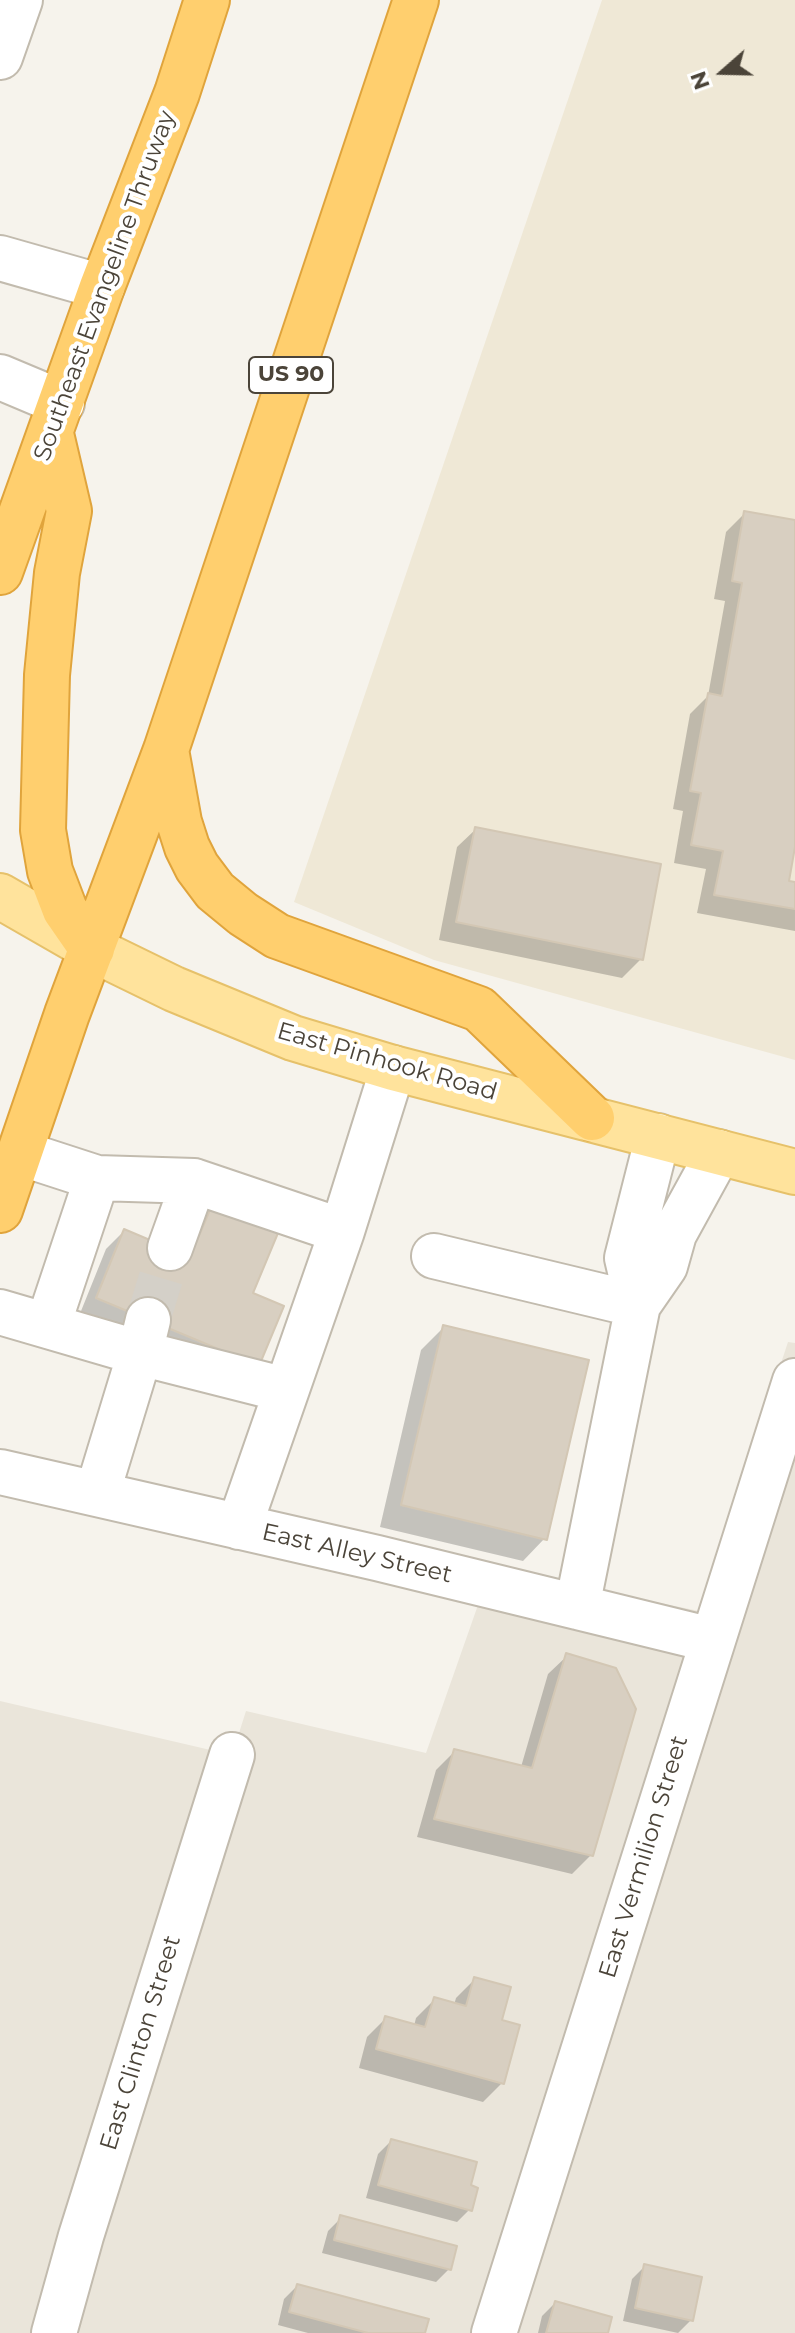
<!DOCTYPE html>
<style>
body{margin:0}
#map{position:relative;width:795px;height:2333px;overflow:hidden;background:#f6f3ec;font-family:Montserrat,sans-serif}
canvas{display:block}
.north{position:absolute;left:683px;top:32px;width:80px;height:80px;-webkit-text-stroke:6px #fff;paint-order:stroke;rotate:250deg;font-size:22px;font-weight:700;line-height:32px;text-align:center;color:#4b4439}
.north::after{content:'';display:block;margin:auto;width:28px;height:36px;background:#4b4439;clip-path:polygon(50% 0,100% 100%,50% 72%,0 100%)}
</style>
<div id="map">
<canvas width="795" height="2333"></canvas>
<div class="north">N</div>
</div>
<script>
const g = document.querySelector('canvas').getContext('2d');
g.lineJoin = 'round';
function fillPath(path, color) { g.fillStyle = color; g.fill(path, 'evenodd'); }
function trace(path, color, width, dash) { g.strokeStyle = color; g.lineWidth = width; g.lineCap = dash ? 'butt' : 'round'; g.setLineDash(dash || []); g.stroke(path); }
function label(font, color, halo, rows, align = 'center') {
  g.font = font + ' Montserrat,sans-serif'; g.lineWidth = 8; g.setLineDash([]); g.textBaseline = 'middle'; g.strokeStyle = halo; g.fillStyle = color; for (const [text, x, y, turn = 0] of rows) {
    g.save(); g.translate(x, y); g.rotate((+turn || 0) * Math.PI / 180); g.textAlign = isNaN(turn) ? turn : align; if (halo) g.strokeText(text, 0, 0); g.fillText(text, 0, 0); g.restore();
  }
}
fillPath(new Path2D(`
 M788 1342 795 1343V2333H0V1701L232 1755 246 1711 426 1753 491 1568 699 1611Z`), '#eae5da');
fillPath(new Path2D(`
 M602 0H795V1060L434 960 294 902Z`), '#efe8d6');
fillPath(new Path2D(`
 M745 513 795 522V836L786 883 795 884V931L697 913 706 869 674 863 683 811 673 809 690 714 708 696 725 601 714 599 726 532Z
 M476 829 641 959 622 978 439 940 457 847Z
 M212 1207 251 1294 257 1365 79 1316 106 1249 124 1231 182 1255 194 1226Z
 M444 1327 545 1538 523 1561 380 1527 421 1350Z
 M567 1656 591 1855 572 1874 417 1837 436 1770 455 1751 521 1767 548 1674Z
 M474 1980 500 2022 502 2083 483 2102 359 2068 367 2037 386 2018 414 2026 416 2018 434 2000 454 2005 456 1998Z
 M391 2141 469 2187 470 2209 457 2222 366 2198 378 2154Z
 M341 2218 449 2269 436 2282 322 2253 328 2231Z
 M645 2266 691 2320 678 2333 623 2321 632 2279Z
 M297 2286 423 2333H308L278 2325 284 2299Z
 M555 2303 606 2333H538L542 2316Z`), '#0003');
const building = new Path2D(`
 M744 511 795 520V847L789 881 795 882V909L714 895 723 851 691 845 701 793 690 791 708 693 722 696 742 583 732 581Z
 M475 827 661 864 643 960 456 922Z
 M212 1205 278 1233 253 1293 284 1306 259 1366 96 1298 124 1229 190 1257Z
 M443 1325 589 1360 547 1540 401 1505Z
 M566 1653 616 1668 636 1709 593 1856 434 1819 454 1749 532 1768Z
 M474 1977 511 1987 502 2020 520 2025 504 2084 376 2049 385 2016 425 2027 434 1997 466 2006Z
 M391 2139 477 2162 471 2185 478 2188 472 2211 378 2185Z
 M340 2215 457 2246 451 2270 334 2240Z
 M644 2264 702 2277 693 2321 635 2308Z
 M297 2284 429 2319 425 2333H368L289 2312Z
 M555 2301 612 2317 608 2333H546Z`);
fillPath(building, '#d8cfc1');
trace(building, '#d3c7b4', 2);
trace(new Path2D(`
 M148 1320 170 1248`), '#d4d0c8', 44, [44, 22]);
const minor = new Path2D(`
 M0 57 20 0
 M0 258 102 287
 M0 377 62 403
 M20 1153 97 1178 194 1181 342 1231
 M170 1248 194 1181
 M434 1256 638 1305
 M638 1305 627 1258 658 1136
 M0 1312 140 1353 97 1494
 M148 1320 140 1353 286 1390
 M48 1325 97 1178
 M0 1472 377 1558 712 1640
 M239 1527 342 1231 393 1068
 M577 1607 638 1305 665 1266 674 1234 719 1152
 M54 2333 81 2236 232 1755
 M494 2333 795 1381`);
const major = new Path2D(`
 M0 896 92 949 174 989 293 1038 393 1068 795 1172`);
const highway = new Path2D(`
 M51 434 69 511 57 573 47 675 43 830 50 871 65 910 92 949
 M0 572 102 287 177 93 207 0
 M166 750 179 822 187 847 197 867 215 891 243 914 277 936 479 1009 592 1118
 M0 1210 67 1014 166 750 416 0`);
trace(minor, '#c2bbae', 48);
trace(major, '#e6c16a', 48);
trace(highway, '#e0a43c', 48);
trace(minor, '#fff', 44);
trace(major, '#ffe39c', 44);
trace(highway, '#ffcf6e', 44);
for (const [x, y, w] of [
 [291,375,84]
]) { const box = new Path2D(); box.roundRect(x - w / 2, y - 18, w, 36, 6); g.fillStyle = '#fff'; g.fill(box); trace(box, '#4b4439', 2); }
label('bold 22px', '#4b4439', null, [
 ["US 90",291,375]
]);
label('24px', '#4b4439', '#fff', [
 ["Southeast Evangeline Thruway",105,286,-70],
 ["East Pinhook Road",387,1062,16],
 ["East Alley Street",357,1554,13],
 ["East Vermilion Street",644,1857,-73],
 ["East Clinton Street",141,2043,-73]
]);
</script>
